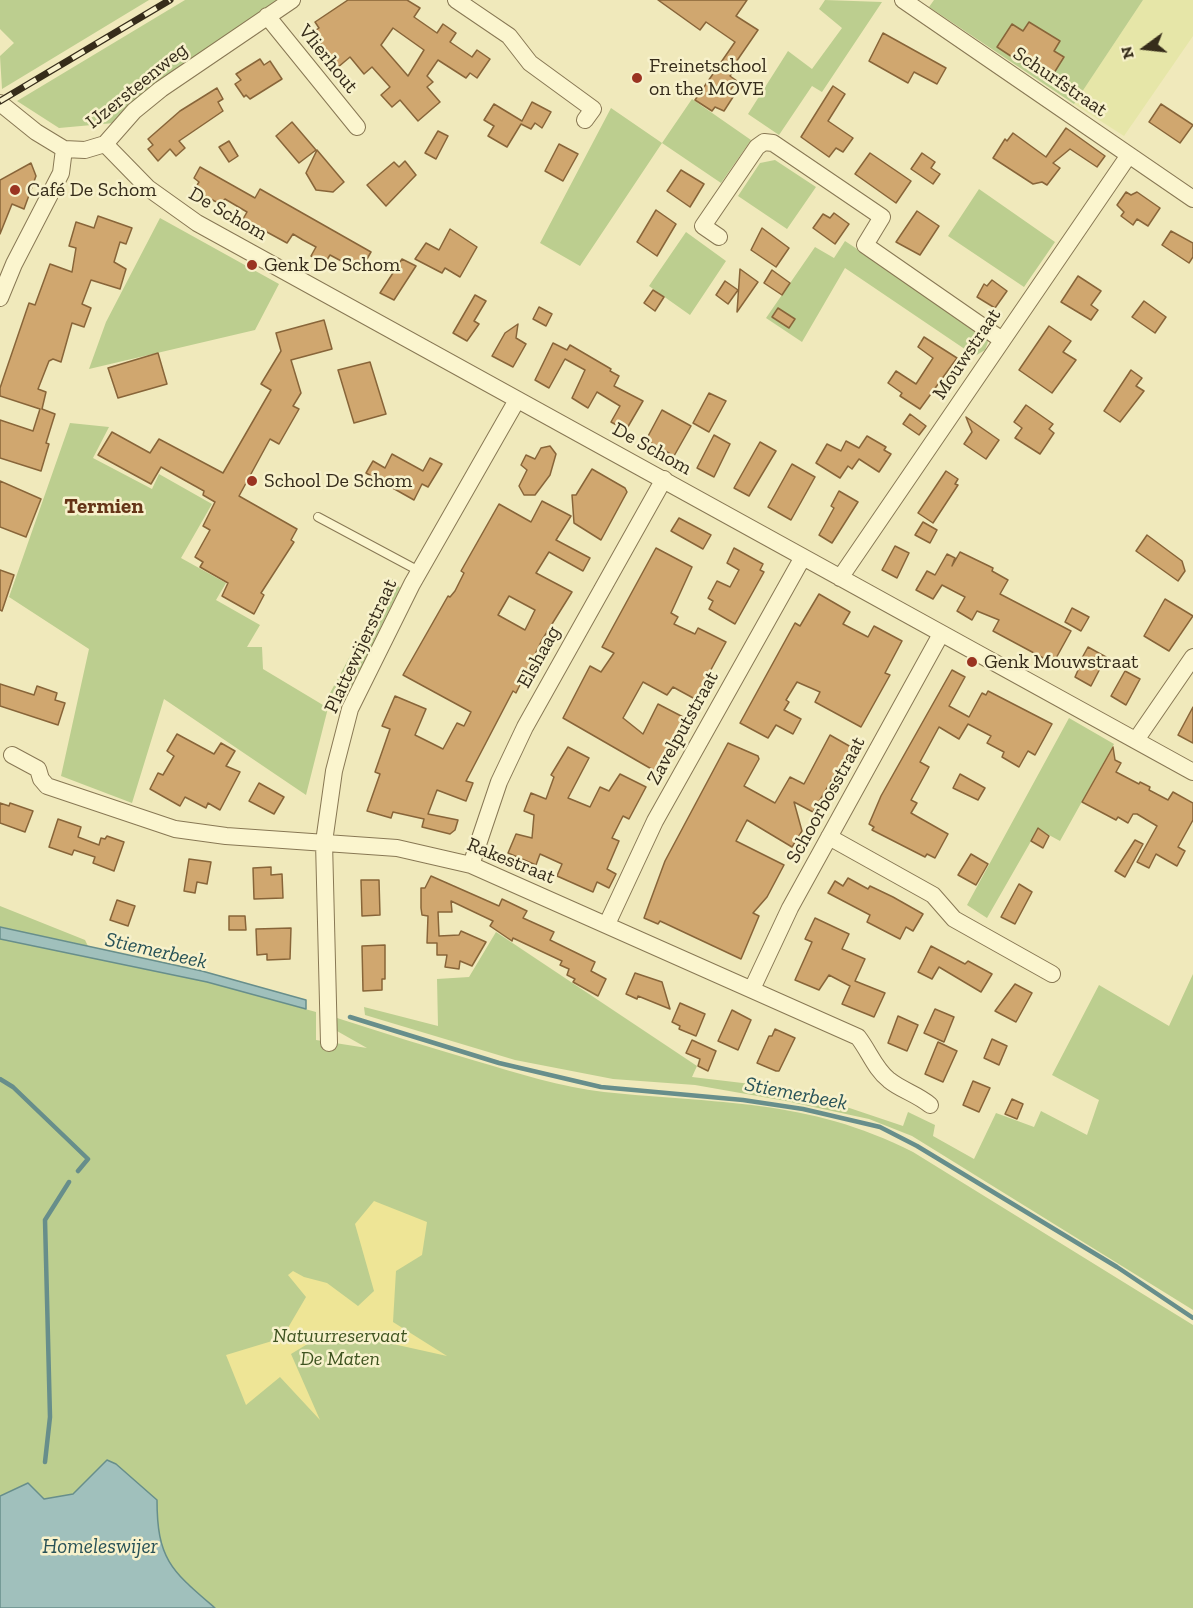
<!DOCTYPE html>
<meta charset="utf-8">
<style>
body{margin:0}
#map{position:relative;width:1193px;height:1608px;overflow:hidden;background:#f0e9bb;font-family:"Zilla Slab",serif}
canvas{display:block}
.north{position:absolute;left:1115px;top:18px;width:60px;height:60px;-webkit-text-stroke:4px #f7f1cb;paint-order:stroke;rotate:255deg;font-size:16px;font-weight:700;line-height:24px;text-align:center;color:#362c1a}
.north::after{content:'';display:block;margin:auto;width:21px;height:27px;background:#362c1a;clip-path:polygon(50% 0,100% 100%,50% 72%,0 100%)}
</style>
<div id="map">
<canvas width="1193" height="1608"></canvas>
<div class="north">N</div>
</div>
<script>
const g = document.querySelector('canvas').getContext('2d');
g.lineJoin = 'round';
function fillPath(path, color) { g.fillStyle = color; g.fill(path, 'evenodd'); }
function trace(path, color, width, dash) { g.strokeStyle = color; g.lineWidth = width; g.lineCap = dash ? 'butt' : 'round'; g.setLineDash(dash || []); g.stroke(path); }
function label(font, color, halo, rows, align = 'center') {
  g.font = font + ' "Zilla Slab",serif'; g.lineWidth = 5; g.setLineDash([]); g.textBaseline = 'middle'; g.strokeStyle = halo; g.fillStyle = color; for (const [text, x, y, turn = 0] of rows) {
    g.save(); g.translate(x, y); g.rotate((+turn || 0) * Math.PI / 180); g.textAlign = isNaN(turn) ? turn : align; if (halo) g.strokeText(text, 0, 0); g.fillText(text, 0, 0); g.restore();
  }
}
fillPath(new Path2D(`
 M1143 0H1193V36L1124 136 1074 104Z`), '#e6e6a8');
fillPath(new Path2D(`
 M0 0H149L2 89 0 56 14 43 0 29Z
 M185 0H280L159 80 114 123 59 128 17 101Z
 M825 0 882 2 822 92 812 86 779 135 748 114 788 51 812 69 842 28 819 9Z
 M934 0H1143L1074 104 929 7Z
 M692 99 751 140 721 183 662 143 580 266 540 243 611 108 662 143Z
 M775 160 816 187 787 229 738 196 760 163Z
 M979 189 1055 242 1024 287 948 236Z
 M160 218 279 284 255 330 89 369 106 322Z
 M686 232 726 261 690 315 649 286Z
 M845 241 985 334 988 342 985 350 975 356 845 268 802 342 766 318 815 247 834 258Z
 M70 423 109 427 93 458 152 489 159 474 212 504 181 558 226 583 216 600 260 625 247 647H262L263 669 328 708 306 795 164 699 132 803 61 776 89 649 9 597Z
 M392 579 400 588 352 686 343 695 330 693Z
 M1069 718 1114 744 1060 841 1038 829 987 918 967 905Z
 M0 906 85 940 88 946 0 927Z
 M496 932 697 1066 692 1077 793 1089 903 1126 908 1112 935 1125 933 1136 974 1159 996 1113 1034 1127 1041 1111 1087 1135 1099 1100 1052 1075 1099 985 1169 1026 1193 974V1310L912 1136 869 1119 786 1101 695 1085 613 1079 515 1060 365 1015 364 1007 438 1026 437 979 469 977Z
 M0 939 207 982 316 1012V1040L367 1048 337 1031V1018C383 1033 429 1047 476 1061 517 1073 561 1087 604 1092 717 1104 807 1098 913 1152L1193 1325V1608H0Z`), '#bcce8f');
fillPath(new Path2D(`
 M374 1201 427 1222 422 1255 396 1271 393 1322 447 1356 357 1336 324 1334 291 1354 320 1420 280 1377 246 1405 226 1355 282 1338 306 1297 288 1275 293 1271 304 1277 327 1283 358 1306 374 1291 355 1224Z`), '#eee596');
const water = new Path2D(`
 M0 927 202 971 306 1000V1009L207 982 0 939Z
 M107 1460 116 1464 157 1500C157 1560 172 1571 215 1608H0V1496L28 1483 44 1499 73 1494Z`);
fillPath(water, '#a0c0bc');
trace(water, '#678e8b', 1.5);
trace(new Path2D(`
 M350 1017 499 1063 601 1087 743 1100 803 1109 880 1127 917 1146 1117 1267 1193 1318
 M0 1079 13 1087 88 1159 78 1171
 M45 1462 50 1417 45 1220 69 1182`), '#678e8b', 4.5);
const building = new Path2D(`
 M348 0H407L420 8 414 17 437 33 443 24 456 33 450 42 472 57 477 50 490 59 477 78 470 73 466 78 438 60 427 76 433 82 427 87 440 102 418 121 400 100 392 107 381 95 390 87 372 67 364 74 350 57 337 68 313 32 319 28 315 22ZM393 28 424 50 408 76 381 45Z
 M658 0H747L736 16 758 30 736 62 739 63 730 76 737 81 728 93 733 97 724 111 715 107 712 111 695 100 735 42 706 22 700 30Z
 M1029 22 1060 41 1054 51 1064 57 1054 73 1037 64 1032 70 997 47 1012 24 1023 31Z
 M883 33 946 68 937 84 914 72 908 83 869 61Z
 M260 59 264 65 270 61 282 79 250 99 246 95 244 97 235 84 241 80 236 74Z
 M833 86 845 94 828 121 853 138 843 152 836 148 829 157 801 137Z
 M217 88 223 99 218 102 223 111 179 141 185 148 176 156 170 149 158 161 148 149 153 145 148 139 180 111Z
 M532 102 551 112 542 128 535 123 531 129 521 124 507 147 488 136 494 126 484 120 494 104 522 121Z
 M1161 104 1193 125 1180 143 1149 122Z
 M292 122 316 150 299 163 276 136Z
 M1066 128 1105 156 1097 167 1070 149 1053 163 1060 168 1047 185 1042 182 1033 184 993 158 1005 139 1007 141 1013 133 1046 157Z
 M438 131 448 136 436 159 425 153Z
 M229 141 238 156 229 162 219 147Z
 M559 144 578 154 563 181 545 171Z
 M317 150 344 182 333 192 316 190 306 173Z
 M870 153 911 181 896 203 855 174Z
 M922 153 935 162 931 168 940 174 933 184 911 169Z
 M405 161 416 175 386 206 367 185 394 162 399 167Z
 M31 163 36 176 24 209 12 204 0 234V180Z
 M200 167 255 198 260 189 371 252 360 271 330 255 325 263 311 256 316 247 303 240 293 234 287 243 243 219 247 212 225 199 220 204 194 190 199 182 194 178Z
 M681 170 704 184 690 207 667 191Z
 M1126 192 1131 195 1137 192 1160 208 1148 226 1137 219 1133 225 1121 216 1124 212 1117 205Z
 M656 210 676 224 657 256 637 242Z
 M917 211 939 226 920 255 896 242Z
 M834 213 849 224 835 244 813 228 823 214 830 218Z
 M98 216 132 228 126 244 120 242 114 262 126 269 120 289 91 280 82 304 91 308 84 327 72 323 61 362 53 359 49 361 38 389 46 392 42 409 55 414 46 443 49 444 41 471 0 458V420L33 431 40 409 0 396V388L29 303 35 305 50 264 72 272 76 248 69 246 76 222 94 228Z
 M762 228 789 248 776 267 751 250Z
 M450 229 477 247 460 277 445 268 442 273 415 259 426 243 439 250Z
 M1171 231 1193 243V257L1189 263 1162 245Z
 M402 259 416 266 394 300 380 293Z
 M740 269 758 282 737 312Z
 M772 270 790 283 782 295 764 283Z
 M1078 276 1101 291 1091 305 1098 310 1091 320 1061 302Z
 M992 280 1007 291 995 308 977 297 984 284 987 286Z
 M725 281 738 290 728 304 716 295Z
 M653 290 664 297 655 311 644 303Z
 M475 295 486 301 474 321 479 324 467 341 453 333Z
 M1144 301 1166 317 1155 333 1132 317Z
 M539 307 552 314 546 326 533 319Z
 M778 308 795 319 789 328 772 317Z
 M324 320 332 349 291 360 301 393 293 406 299 409 279 444 270 439 239 496 297 529 291 540 294 542 261 593 264 595 254 614 222 596 228 583 200 567 203 562 195 557 210 530 203 526 215 502 203 495 204 491 161 467 151 484 98 455 112 432 150 453 159 439 223 473 271 390 261 384 281 351 276 333Z
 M518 324 516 338 526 344 513 367 492 356 505 333Z
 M1049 326 1071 341 1063 352 1076 360 1052 393 1019 370Z
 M924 337 957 358 920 409 900 396 902 393 888 383 896 371 916 384 933 358 918 347Z
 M553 343 567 350 570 345 611 369 610 371 619 376 614 386 643 401 626 430 611 422 620 406 597 392 588 408 572 398 585 370 565 359 549 388 535 380Z
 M158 353 167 384 118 398 108 368Z
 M370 362 386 414 354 423 338 370Z
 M1131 370 1142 378 1136 386 1144 391 1120 422 1104 411Z
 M709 393 726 401 709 432 693 423Z
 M1026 405 1053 424 1049 429 1054 433 1040 454 1015 438 1022 428 1014 422Z
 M662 410 691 426 674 456 646 440Z
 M910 414 926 426 919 435 903 424Z
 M966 417 999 440 986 459 964 444 972 432Z
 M714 435 730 444 714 477 697 468Z
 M867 436 886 447 884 450 891 454 879 472 859 459 852 469 848 466 840 478 816 463 827 444 841 451 846 441 859 448Z
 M760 442 776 451 749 496 734 488Z
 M550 446 556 454 550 475 535 495H524L519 486 527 470 521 465 526 455 535 459 541 448Z
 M392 454 423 471 430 458 442 464 428 487 422 484 414 500 366 473 373 461 385 468Z
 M792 464 815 477 791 520 768 507Z
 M592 469 625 488 627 492 601 540 574 523 572 495H576Z
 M946 471 958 479 955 484 958 485 933 523 918 513Z
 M0 481 41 499 26 537 0 527Z
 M839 491 858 502 832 543 819 535 834 508 831 506Z
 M542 501 571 516 556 540 590 558 583 571 549 552 536 573 572 592 542 640 516 693 513 691 466 781 473 783 466 801 437 790 428 814 458 820 455 830 450 834 422 827 424 819 393 812 391 818 367 811 380 774 375 772 390 729 382 726 395 696 426 709 415 735 443 749 457 723 464 726 471 712 403 675 448 596 450 597 455 591 464 573 461 571 499 504 531 522ZM509 596 535 610 525 630 498 615Z
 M679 518 711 535 703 549 671 531Z
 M923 522 937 530 930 543 915 535Z
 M1147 535 1182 561 1185 571 1178 581 1136 551Z
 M895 546 909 553 897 578 882 570Z
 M656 548 692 567 671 613 678 617 674 624 695 634 698 628 726 642 695 699 673 687 667 695 643 682 623 718 643 734 658 704 685 718 655 771 563 718 590 666 601 672 614 653 602 647Z
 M734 548 763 564 760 570 764 572 735 624 709 609 713 601 708 598 717 581 730 587 739 570 727 563Z
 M960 552 993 568 992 571 1008 580 1000 594 1071 631 1055 660 1049 656 1047 660 993 631 999 620 977 611 972 620 957 611 965 597 942 585 933 599 916 590 927 571 935 575 947 554 955 558 952 566Z
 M0 570 14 575 2 611 0 610Z
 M819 594 850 612 843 624 868 637 874 626 902 641 885 673 890 675 861 727 815 702 820 692 797 682 786 700 789 702 784 710 801 719 793 734 776 725 768 738 740 723 795 623 800 626Z
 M1165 599 1193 616 1169 651 1144 636Z
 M1072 608 1089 617 1081 631 1065 622Z
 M1088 647 1106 657 1091 686 1075 677 1079 668 1077 667Z
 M952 670 965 677 949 706 969 717 982 693 986 695 988 691 1052 724 1035 755 1028 751 1019 767 1002 757 1004 752 987 743 991 736 968 724 959 739 939 727 920 762 929 767 911 800 917 803 911 813 948 834 935 858 927 854 925 857 872 830 874 827 869 824 881 796Z
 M1125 671 1140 679 1126 705 1111 696Z
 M0 684 34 695 37 686 57 693 55 700 65 703 58 725 0 706Z
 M1193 707V743L1178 735Z
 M177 734 214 754 221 743 235 751 226 766 240 772 220 810 208 803 206 808 185 797 180 806 150 789 158 773 163 775 174 756 167 751Z
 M830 735 851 747 813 812 794 802 802 831 792 847 747 820 736 841 784 865 767 897 753 913 759 916 741 959 660 921 658 924 644 918 665 861 728 743 758 756 759 759 744 786 775 803 790 777 804 784Z
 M568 747 589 758 568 798 590 807 600 787 609 791 620 774 646 787 629 819 623 816 612 838 619 841 607 869 616 874 609 888 597 882 593 892 557 876 562 864 540 854 536 865 508 853 516 834 532 838 534 815 524 811 531 793 546 799 554 777 551 775Z
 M1113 747 1115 760 1121 763 1116 772 1139 784 1140 782 1150 787 1149 790 1168 800 1173 792 1193 803V820L1178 847 1185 851 1177 866 1156 854 1149 868 1137 862 1157 826 1137 814H1133L1128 823 1118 817 1116 820 1082 802Z
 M960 774 985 788 978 800 953 788Z
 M259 783 284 797 274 814 249 801Z
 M0 803 9 806 10 803 33 811 25 832 0 823Z
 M58 819 81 827 78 837 99 845 101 838 105 839 107 836 124 842 114 871 93 863 95 857 74 850 72 855 49 847Z
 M1038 828 1049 836 1043 848 1031 841Z
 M1135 840 1143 844 1125 877 1115 871Z
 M971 854 988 864 976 885 958 875Z
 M189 859 211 862 207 884 197 882 195 893 184 891Z
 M271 867V875L282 874 283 898 254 899 253 868Z
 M431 876 499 906 502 899 527 911 523 918 554 932 550 940 595 962 591 971 606 979 598 996 573 982 575 979 567 975 569 969 560 965 562 961 513 938 512 941 490 926 493 921 451 901 452 912H438L439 936 459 935 461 931 486 942 472 966 460 961 459 969 445 967 447 955H437V943H427L428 916 422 915 421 908V888H425Z
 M848 878 868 889 870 886 893 897 923 914 913 931 906 927 900 939 867 922 870 915 828 893 835 881 843 886Z
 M361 880H379L380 915 362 916Z
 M1019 884 1032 892 1015 924 1001 917Z
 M117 900 135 906 128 926 110 920Z
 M229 916H245L246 930H229Z
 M815 918 849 934 842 949 865 959 855 981 885 993 874 1017 842 1004 850 986 829 975 819 990 795 980 812 942 805 939Z
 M291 928 290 959 267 960V954L257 955 256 929Z
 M385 945V979H382V990L363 991 362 946Z
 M931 946 965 964 968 961 992 974 981 992 939 967 932 979 918 972Z
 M635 973 662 982 670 1009 638 996 637 999 626 994Z
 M1015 984 1032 993 1016 1022 995 1011Z
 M680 1003 705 1014 696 1036 679 1029 680 1026 672 1022Z
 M935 1009 954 1017 944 1042 924 1033Z
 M732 1010 751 1020 738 1050 718 1041Z
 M898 1016 918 1025 907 1051 888 1043Z
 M775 1029 795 1038 779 1071H776L757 1063 769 1036H772Z
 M992 1039 1007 1046 999 1065 984 1058Z
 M692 1040 716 1051 708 1071 698 1066 700 1059 686 1053Z
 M938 1042 957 1051 943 1082 925 1074Z
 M973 1081 990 1088 979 1112 963 1105Z
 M1012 1099 1023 1104 1017 1119 1005 1114Z`);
fillPath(building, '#d0a76f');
trace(building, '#886539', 1.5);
const lane = new Path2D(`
 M318 517 419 571`);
const street = new Path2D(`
 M456 0 509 36 530 63 593 109 585 120
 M903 0 1193 199
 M267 16 357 127
 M0 103 36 132 64 149 85 150 105 144 134 111 161 89 292 0
 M105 144 148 188 197 223 1193 772
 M719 237 703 226 757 147 764 142 773 143 882 217 865 245 1002 340
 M0 298 14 264 61 173 64 149
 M840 578 1129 155
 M1136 740 1193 657
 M12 755 38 769 41 779 47 786 175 829 226 836 397 848 471 865 858 1037C869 1051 875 1069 889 1080 901 1090 917 1094 930 1105
 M829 837 933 895 954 919 1052 974
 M471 865 499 782 525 727 664 479
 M607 924 655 821 803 557
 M752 989 790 908 941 634
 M329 1043 324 842 334 771 350 709 412 584 517 400`);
trace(lane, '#887854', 10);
trace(street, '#887854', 18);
trace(lane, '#fbf5ce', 8);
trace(street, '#fbf5ce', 16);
const rail = new Path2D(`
 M0 101 170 0`);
trace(rail, '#362c1a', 7);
trace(rail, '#f7f1cb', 4.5, [14]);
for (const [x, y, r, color] of [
 [637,78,6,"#9a3421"],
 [15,190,6,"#9a3421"],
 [252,265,6,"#9a3421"],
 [252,481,6,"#9a3421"],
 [972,662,6,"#9a3421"]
]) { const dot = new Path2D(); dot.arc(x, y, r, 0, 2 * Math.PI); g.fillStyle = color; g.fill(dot); trace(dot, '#f7f1cb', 2); }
label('20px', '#362c1a', '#f7f1cb', [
 ["Vlierhout",328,59,51],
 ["Schurfstraat",1060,82,34],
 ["IJzersteenweg",137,86,-39],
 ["De Schom",228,214,30],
 ["Mouwstraat",967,354,-56],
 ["De Schom",652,449,29],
 ["Plattewijerstraat",361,646,-65],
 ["Elshaag",539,657,-61],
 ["Zavelputstraat",683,728,-61],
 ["Schoorbosstraat",826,800,-61],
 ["Rakestraat",511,861,22]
]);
label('20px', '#362c1a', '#f7f1cb', [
 ["Freinetschool",649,66],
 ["on the MOVE",649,89],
 ["Café De Schom",27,190],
 ["Genk De Schom",264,265],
 ["School De Schom",264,481],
 ["Genk Mouwstraat",984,662]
], 'left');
label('italic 20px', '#3e5320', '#f7f1cb', [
 ["Natuurreservaat",340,1336],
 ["De Maten",340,1359]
]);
label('bold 21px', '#653417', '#f7f1cb', [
 ["Termien",104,507]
]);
label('italic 21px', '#285257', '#f7f1cb', [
 ["Stiemerbeek",156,951,13],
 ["Stiemerbeek",796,1094,11],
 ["Homeleswijer",100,1547]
]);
</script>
